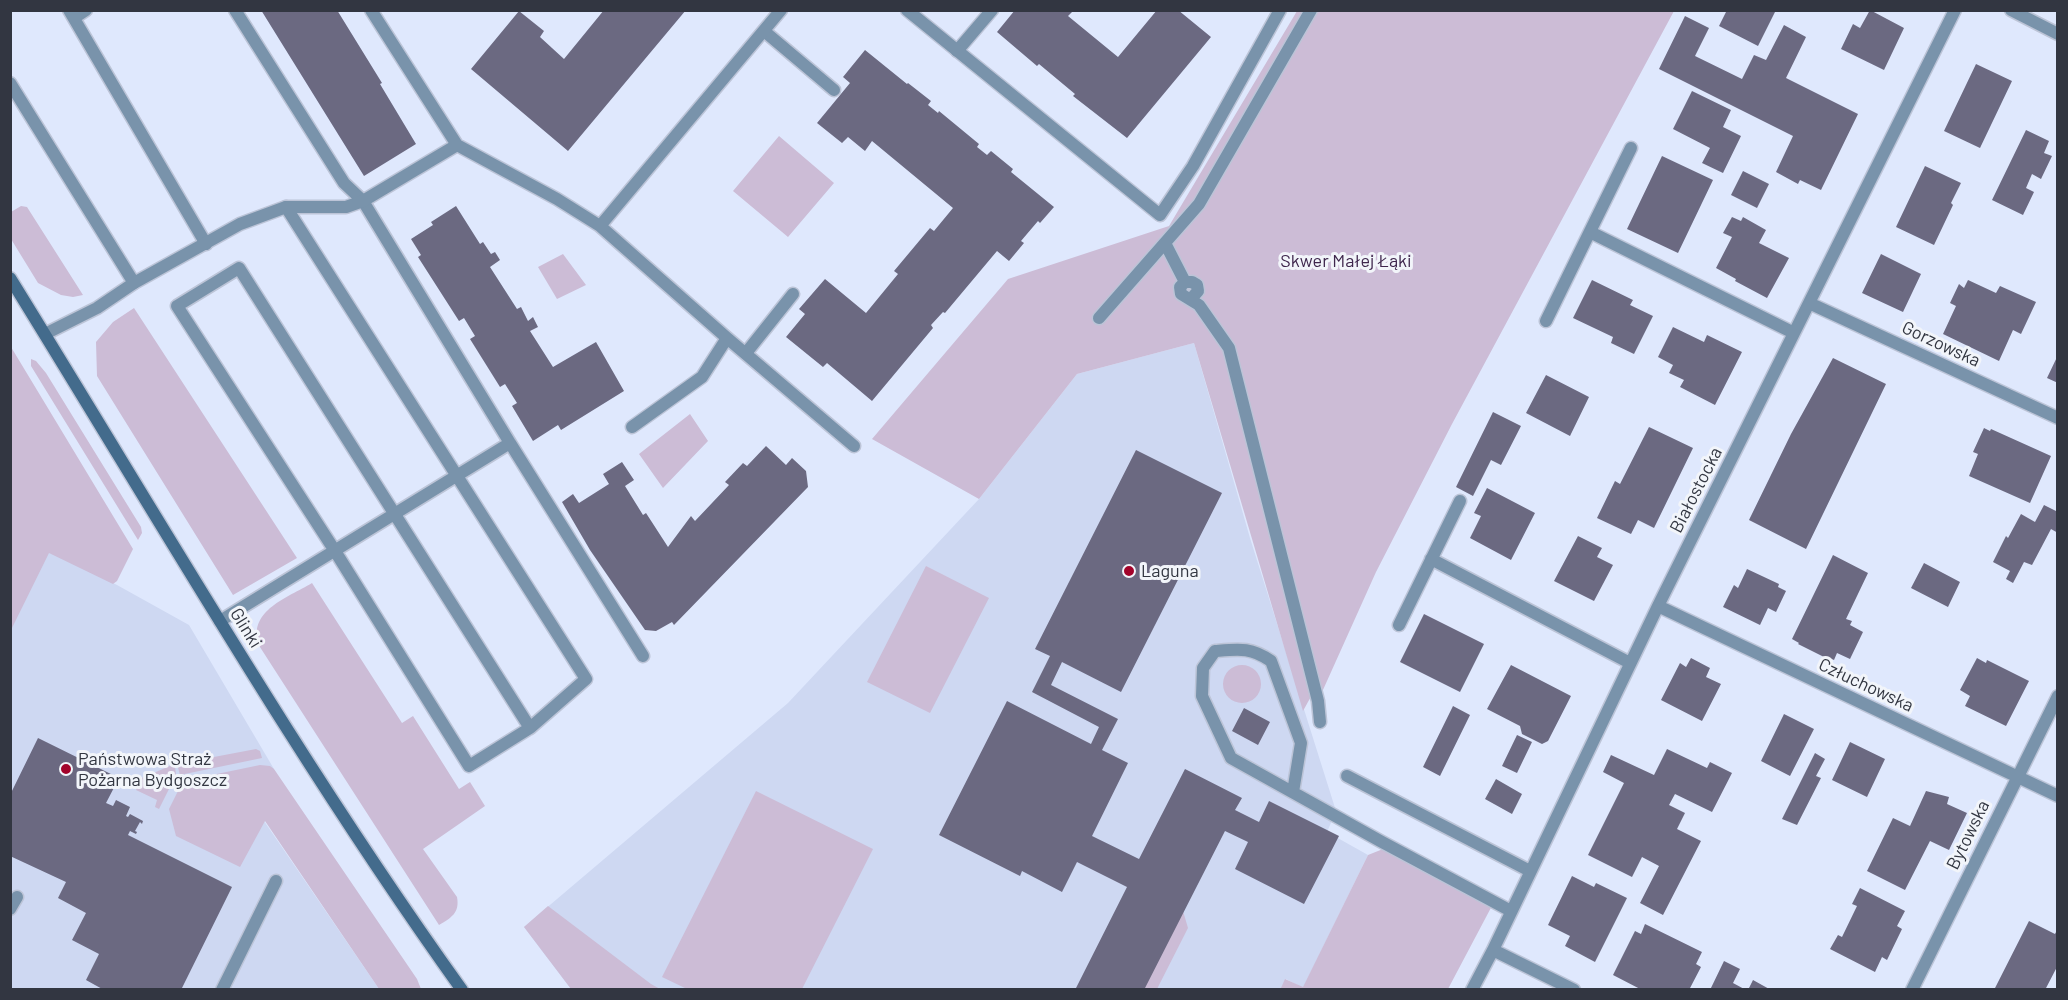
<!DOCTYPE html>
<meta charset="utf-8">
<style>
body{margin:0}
#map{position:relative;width:2068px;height:1000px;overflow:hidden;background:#dfe8fd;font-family:Barlow,sans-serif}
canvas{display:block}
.frame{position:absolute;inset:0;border:12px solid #323641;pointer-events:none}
</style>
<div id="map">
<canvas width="2068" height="1000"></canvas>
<div class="frame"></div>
</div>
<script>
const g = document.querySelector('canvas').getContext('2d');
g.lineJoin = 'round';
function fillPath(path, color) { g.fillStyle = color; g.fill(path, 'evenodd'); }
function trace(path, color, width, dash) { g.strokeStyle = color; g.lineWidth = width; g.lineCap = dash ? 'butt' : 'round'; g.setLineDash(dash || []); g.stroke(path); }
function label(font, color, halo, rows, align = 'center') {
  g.font = font + ' Barlow,sans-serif'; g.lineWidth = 6; g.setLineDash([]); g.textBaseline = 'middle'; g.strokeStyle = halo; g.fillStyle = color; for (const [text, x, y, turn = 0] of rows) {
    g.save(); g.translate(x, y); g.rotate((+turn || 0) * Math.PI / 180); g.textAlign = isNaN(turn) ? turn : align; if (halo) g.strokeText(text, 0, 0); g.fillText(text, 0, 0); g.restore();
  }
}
fillPath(new Path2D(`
 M1194 343 1250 538 1336 811 1327 832 1368 855 1303 988 1286 979 1280 990 571 989 524 927 788 703 979 499 1077 374Z
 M10 425 49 552 117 585 189 625 274 769 264 821 379 989H11Z`), '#ced8f2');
fillPath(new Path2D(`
 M1297 11H1674L1452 424 1376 572 1318 701 1314 691 1303 711 1194 343 1077 374 979 499 872 439 1008 279 1169 226Z
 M779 136 834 183 788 237 733 191Z
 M21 206 27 207 83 295 73 297 61 295 38 283 11 239V212Z
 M563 254 586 285 557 299 538 267Z
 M134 308 297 558 233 595 97 376 96 342 113 322Z
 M11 347 133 549 117 581 113 584 49 553 11 630Z
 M31 359 36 361 46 373 141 527 142 533 138 540 31 366Z
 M690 414 708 441 663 488 639 454Z
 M926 566 989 598 930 713 867 682Z
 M312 583 402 723 413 716 459 789 470 782 485 806 423 849 457 897C460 913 451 918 439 925L258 644C249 610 287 598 312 583Z
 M1223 684a19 19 0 1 1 38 0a19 19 0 1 1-38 0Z
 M256 749 260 751 262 758 180 775 177 764Z
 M172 765 175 766 176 775 159 809 155 807 157 800 136 790 142 778Z
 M260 765 270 766 274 769 417 979 421 989H379L265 821 240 867 176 836 169 809 183 781Z
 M756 791 873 849 802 989H687L662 977Z
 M1393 845 1494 902 1448 989 1280 990 1285 979 1303 987 1368 855Z
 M548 906 651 984 660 989H571L524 927Z
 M1183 911 1188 928 1157 989 1137 990Z`), '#ccbcd6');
fillPath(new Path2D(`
 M261 10H337L382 83 380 84 416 144 364 176Z
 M604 10H686L568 151 471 69 519 11 544 31 540 37 564 59Z
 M1015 10H1070L1072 12 1068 16 1118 57 1157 10H1178L1211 37 1127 138 1073 96 1075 94 1039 64 1037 66 997 32Z
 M1727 10H1776L1758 46 1719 26Z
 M1870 10 1904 28 1884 70 1841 49 1853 24 1860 28Z
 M1685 16 1709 28 1695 56 1742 79 1754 55 1766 60 1784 25 1806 37 1786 78 1858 114 1821 190 1800 180 1798 184 1776 172 1793 136 1659 69Z
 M865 50 907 84 908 83 931 101 928 105 938 113 939 111 979 144 977 147 987 155 991 151 1013 169 1011 172 1054 207 1040 223 1038 221 1021 241 1024 243 1009 261 997 251 945 313 943 312 931 325 933 328 872 401 827 363 823 367 786 337 805 314 799 309 825 279 866 313 898 274 894 271 930 228 934 231 953 208 872 141 865 151 848 137 842 143 817 123 850 83 843 77Z
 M1976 64 2012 81 1980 148 1944 131Z
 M1692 91 1731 110 1723 127 1741 136 1723 173 1702 163 1710 148 1673 129Z
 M2026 130 2049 141 2044 153 2052 156 2041 179 2032 174 2026 188 2034 192 2023 215 1992 200Z
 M1662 156 1713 180 1678 253 1627 229Z
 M1925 166 1961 183 1951 203 1953 205 1934 245 1896 227Z
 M1743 171 1769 184 1757 208 1731 195Z
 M456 206 480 244 483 242 491 254 495 252 500 260 490 267 517 309 521 307 528 321 533 317 538 327 530 331 553 367 596 342 624 391 561 430 558 425 533 441 512 406 517 403 505 384 500 387 470 339 475 336 464 318 459 321 418 257 421 255 411 239 433 225 431 222Z
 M1732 217 1741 221 1743 217 1766 230 1759 243 1789 258 1767 298 1735 281 1736 279 1716 268 1732 237 1723 233Z
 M1881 254 1921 274 1903 312 1862 293Z
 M1592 280 1633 300 1630 305 1653 316 1634 354 1611 343 1613 337 1573 318Z
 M1968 280 1996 293 2000 286 2036 302 2021 334 2013 330 1999 361 1943 334 1956 306 1950 303 1959 284 1964 288Z
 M1673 327 1704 342 1707 335 1742 352 1715 405 1680 387 1684 380 1669 373 1673 365 1658 357Z
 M2058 355V383L2047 378Z
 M1833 358 1886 384 1806 549 1749 520 1791 434Z
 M1546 375 1589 397 1570 436 1526 413Z
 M1493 412 1521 426 1501 465 1491 460 1473 496 1456 487Z
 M1649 427 1693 448 1654 528 1638 520 1631 534 1597 518 1615 481 1620 484Z
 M1984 428 1990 431 1991 429 2051 456 2030 503 1969 476 1978 454 1973 452Z
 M766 446 786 465 792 458 806 471 808 487 674 625 672 622 656 631 645 630 590 550 562 502 573 494 579 503 609 484 603 474 622 462 634 480 625 486 643 515 646 513 668 547 691 516 695 521 729 485 725 482 743 463 747 466Z
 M1136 450 1222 493 1121 692 1062 662 1051 685 1118 719 1102 750 1128 763 1092 836 1139 859 1185 769 1242 798 1235 810 1259 822 1269 801 1339 836 1304 904 1235 869 1248 842 1225 831 1144 990H1075L1127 887 1077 862 1062 892 1022 871 1020 876 939 835 1007 701 1091 744 1099 727 1032 692 1050 656 1035 649Z
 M1487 488 1535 513 1511 560 1470 538 1481 516 1474 513Z
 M2044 505 2058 512V533L2051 529 2032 565 2024 562 2013 583 2006 579 2010 571 1993 562 2006 536 2008 538 2021 514 2035 522Z
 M1578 536 1602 548 1597 557 1613 565 1594 601 1554 581Z
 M1833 555 1868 573 1846 619 1852 621 1850 625 1863 632 1850 659 1837 653 1834 660 1827 657 1826 658 1798 644 1799 643 1792 639Z
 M1924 563 1960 582 1948 607 1911 588Z
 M1747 569 1779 584 1778 587 1786 591 1776 612 1768 608 1760 625 1723 607 1734 585 1738 588Z
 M1424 614 1484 644 1460 692 1400 662Z
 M1691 658 1710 668 1706 677 1721 684 1702 721 1661 700 1680 663 1686 667Z
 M1977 658 1986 663 1987 660 2029 681 2006 726 1965 706 1970 696 1960 690Z
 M1511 665 1571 696 1548 741 1542 744 1522 734 1520 726 1487 709Z
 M1453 706 1470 715 1440 776 1423 767Z
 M1244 708 1270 722 1258 745 1232 731Z
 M1784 714 1814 729 1790 776 1761 761Z
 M1517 735 1532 742 1517 773 1502 766Z
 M38 738 119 778 106 803 113 806 116 800 130 807 126 816 128 817 130 814 143 821 142 824 140 822 135 831 137 832 136 834 130 831 128 835 232 887 181 990H104L86 980 99 954 72 940 86 913 58 898 66 882 10 856V795Z
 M1850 742 1885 759 1867 797 1832 780Z
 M1667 749 1707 768 1710 762 1732 773 1712 812 1675 794 1669 805 1685 813 1677 829 1701 841 1663 915 1640 903 1659 866 1642 857 1632 877 1588 855 1624 783 1603 772 1611 755 1654 775Z
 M1815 753 1825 759 1816 776 1821 778 1797 825 1782 819Z
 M1496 779 1522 794 1512 814 1485 799Z
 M1926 791 1949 797 1947 804 1967 813 1949 850 1930 841 1905 890 1867 871 1893 818 1910 826Z
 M1572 876 1594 887 1596 883 1627 898 1595 962 1565 946 1570 936 1548 925Z
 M1860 888 1905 911 1897 926 1902 929 1887 960 1882 957 1875 972 1830 949 1838 935 1842 937 1857 906 1852 904Z
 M2029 921 2055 934 2058 928V965L2045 990 2027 988 2026 990H1994Z
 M1645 924 1702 952 1696 964 1701 967 1689 990H1642L1613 975 1635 931 1641 934Z
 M1724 961 1740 969 1733 983 1746 990H1710Z
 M1753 980 1771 990H1748Z`), '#6b6981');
const lane = new Path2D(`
 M69 10 206 244
 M235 10 344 183 363 201 510 443
 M74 18 86 10
 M764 31 834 90
 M957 51 992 10
 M10 83 134 283
 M286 207 586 679 530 728
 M239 268 530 728 469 766 335 551 177 306Z
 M746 353 793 294
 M220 621 510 443 643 656
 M1347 776 1530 871
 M1293 792 1301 743 1271 661C1251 647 1239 649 1215 651L1203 668 1202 696 1231 758 1382 842 1511 911
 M10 909 17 897
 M222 990 276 881`);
const street = new Path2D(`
 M371 10 457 145 557 199 600 226 727 338 854 446
 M907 10 1160 215 1193 166 1280 10
 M2011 10 2058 34
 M600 226 781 10
 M1590 232 1794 333
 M1165 243 1185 282
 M1191 299 1198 291 1197 285 1192 282H1185L1180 287 1181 294 1199 305 1229 348 1318 701 1320 722
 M1809 303 2058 418
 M1099 318 1199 204 1311 10
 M1546 321 1631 148
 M45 334 97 308 134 283 240 224 286 207H346L363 201 457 145
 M632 427 702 377 727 338
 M1431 559 1630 663
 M1658 606 2058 796
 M1399 625 1460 501
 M1493 950 1574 990
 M1472 990 1493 950 1658 606 1955 10
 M1912 990 2058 696`);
const secondary = new Path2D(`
 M10 278C158 517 298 761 462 990`);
trace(lane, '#bcc4d7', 15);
trace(street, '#bcc4d7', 15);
trace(secondary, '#bcc4d7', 15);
trace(lane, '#7993ab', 12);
trace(street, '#7993ab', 12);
trace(secondary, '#436b8c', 12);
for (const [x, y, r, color] of [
 [1129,571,6,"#a2032a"],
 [66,769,6,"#a2032a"]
]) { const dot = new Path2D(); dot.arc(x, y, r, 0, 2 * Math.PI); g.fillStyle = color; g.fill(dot); trace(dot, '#f2f5fa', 2); }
label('18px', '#3e264c', '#f2f5fa', [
 ["Skwer Małej Łąki",1346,261]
]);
label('18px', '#323641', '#f2f5fa', [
 ["Gorzowska",1941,344,25],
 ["Białostocka",1696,490,-63],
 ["Glinki",246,628,58],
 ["Człuchowska",1866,685,25],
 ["Bytowska",1968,835,-64]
]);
label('18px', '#323641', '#f2f5fa', [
 ["Laguna",1141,571],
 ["Państwowa Straż",78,759],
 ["Pożarna Bydgoszcz",78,780]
], 'left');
</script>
